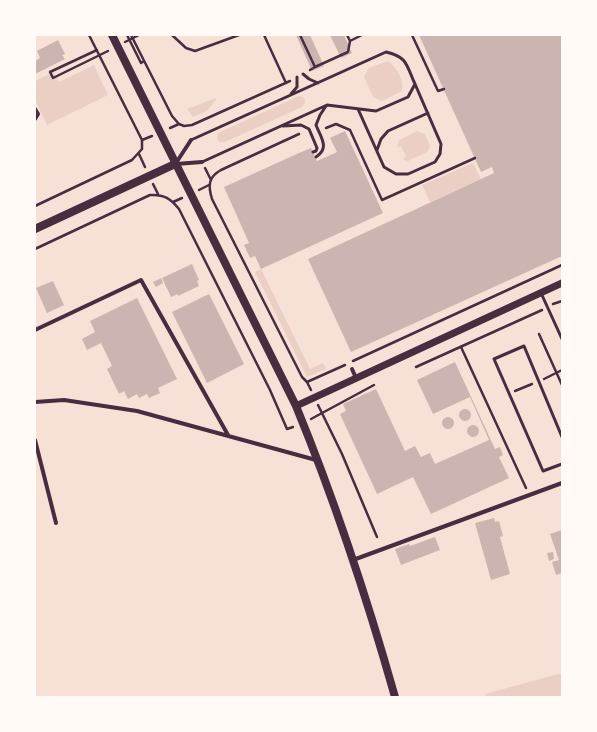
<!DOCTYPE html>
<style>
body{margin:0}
#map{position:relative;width:597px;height:732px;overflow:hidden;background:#f7e1d7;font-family:Arial,sans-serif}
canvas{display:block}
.frame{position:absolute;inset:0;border:36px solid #fffaf5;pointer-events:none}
</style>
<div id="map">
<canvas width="597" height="732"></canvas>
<div class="frame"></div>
</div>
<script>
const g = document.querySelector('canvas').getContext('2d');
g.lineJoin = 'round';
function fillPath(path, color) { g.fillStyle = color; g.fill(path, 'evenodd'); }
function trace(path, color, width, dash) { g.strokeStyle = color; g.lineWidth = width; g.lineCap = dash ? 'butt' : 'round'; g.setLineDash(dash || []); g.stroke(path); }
fillPath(new Path2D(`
 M388 61C397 67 404 80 402 91L382 101 373 97 364 77 369 68Z
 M94 65 108 95 47 125 35 100V81L54 72 59 82Z
 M299 96 303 97 305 100V103L302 107 225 142H220L217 139V135L220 132Z
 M216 98V100L207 111 193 117 187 109Z
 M417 131 425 134 430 146 427 152 408 161 402 159 406 157 401 146 397 148 399 140Z
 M473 163 481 179 430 202 422 185Z
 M261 269 310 369 323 363 326 369 307 377 255 272Z
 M562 673V697H485V694Z`), '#ebcfc5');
fillPath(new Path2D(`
 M296 35H310L324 66 312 71Z
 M330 35H344L352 53 341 58Z
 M419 35H562V256L351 352 308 259 494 173 492 167 481 172Z
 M58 40 65 54 62 55 65 59 35 74V61L40 58 37 51Z
 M345 131 383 213 261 269 255 256 250 258 244 245 249 243 224 187 299 153 311 148 317 161 337 152 330 138Z
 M192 264 199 280 197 281 199 286 178 296V294L171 297 162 278Z
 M161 278 163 283 156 287 153 282Z
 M53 281 64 305 47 313 36 288Z
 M209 294 244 364 207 383 172 312Z
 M137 298 177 379 158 388 160 393 149 398 147 394 139 398 137 394 128 399 124 391 119 394 107 369 112 366 101 343 87 350 82 339 95 332 90 321Z
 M455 362 495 449 500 447 503 455 499 457 509 478 431 514 413 477 377 494 340 414 346 411 343 404 376 389 405 451 415 446 421 457 430 453 435 464 489 440 470 397 433 414 417 380Z
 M459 415a6 6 0 1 1 12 0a6 6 0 1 1-12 0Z
 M442 423a6 6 0 1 1 12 0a6 6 0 1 1-12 0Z
 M467 431a6 6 0 1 1 12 0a6 6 0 1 1-12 0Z
 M494 518 495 522 499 521 503 536 500 537 510 574 491 580 475 523Z
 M562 530V573L556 575 552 562 559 560 550 534Z
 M435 537 440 550 401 565 395 549 409 544 410 546Z
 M553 552 554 559 549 561 547 553Z`), '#ccb4b1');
trace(new Path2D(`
 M127 35 141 63 144 61
 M131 35 172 116 179 124 184 126 192 125 290 81
 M172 35 186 48 195 51 239 35
 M264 35 286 83
 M300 35 315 67 310 70
 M347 35 350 41
 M412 35 438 91 444 89
 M125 42 139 35
 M97 50 50 72 53 78 108 51
 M315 67 348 52 350 41 362 35
 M170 128 179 124
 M326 128 336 124 350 130 382 200 475 158
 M299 134 221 170C208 177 208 186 212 199L302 377 307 382 311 390
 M142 140 152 136
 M139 154 145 167
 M205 168 211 180
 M153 184 158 194
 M199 190 209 185
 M173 202 182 198
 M35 206 132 160 142 149V140L89 35
 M35 249 150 195C164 194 171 199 179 209L270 390 287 429 293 427
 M553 304 562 301
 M539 334 562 385
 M461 347 526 488
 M353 361 562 265
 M416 367 542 310
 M544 379 562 370
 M307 382 345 365
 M515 391 532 384
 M318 405 342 454 377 537
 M311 419 374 385`), '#4a2c40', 2.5);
trace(new Path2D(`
 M303 74 309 79 318 83
 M291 94 297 87V77
 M358 109 384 167 396 174H408L435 162 440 154 441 144 415 84
 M283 126 301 125 309 129 317 148 316 151 313 152
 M191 140 386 52C408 57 406 65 415 84L408 97 376 111 327 105 202 162
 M377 150 381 139 388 131 428 113
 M316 157C330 148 321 138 316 125L320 115 326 106
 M541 293 562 339
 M562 437 524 346 494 359 543 471 562 464`), '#4a2c40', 3);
trace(new Path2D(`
 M35 109 38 114 35 119
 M176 163 191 140
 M176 164 202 162
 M35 330 141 280 228 435
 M352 369 356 378
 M35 402 64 400 137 411 316 460
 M35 440 56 523
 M353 560 562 483`), '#4a2c40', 4);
trace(new Path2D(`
 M296 406 562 283`), '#4a2c40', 7);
trace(new Path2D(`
 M112 35 296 406C335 501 367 598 395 697
 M35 229 175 164`), '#4a2c40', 8);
</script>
